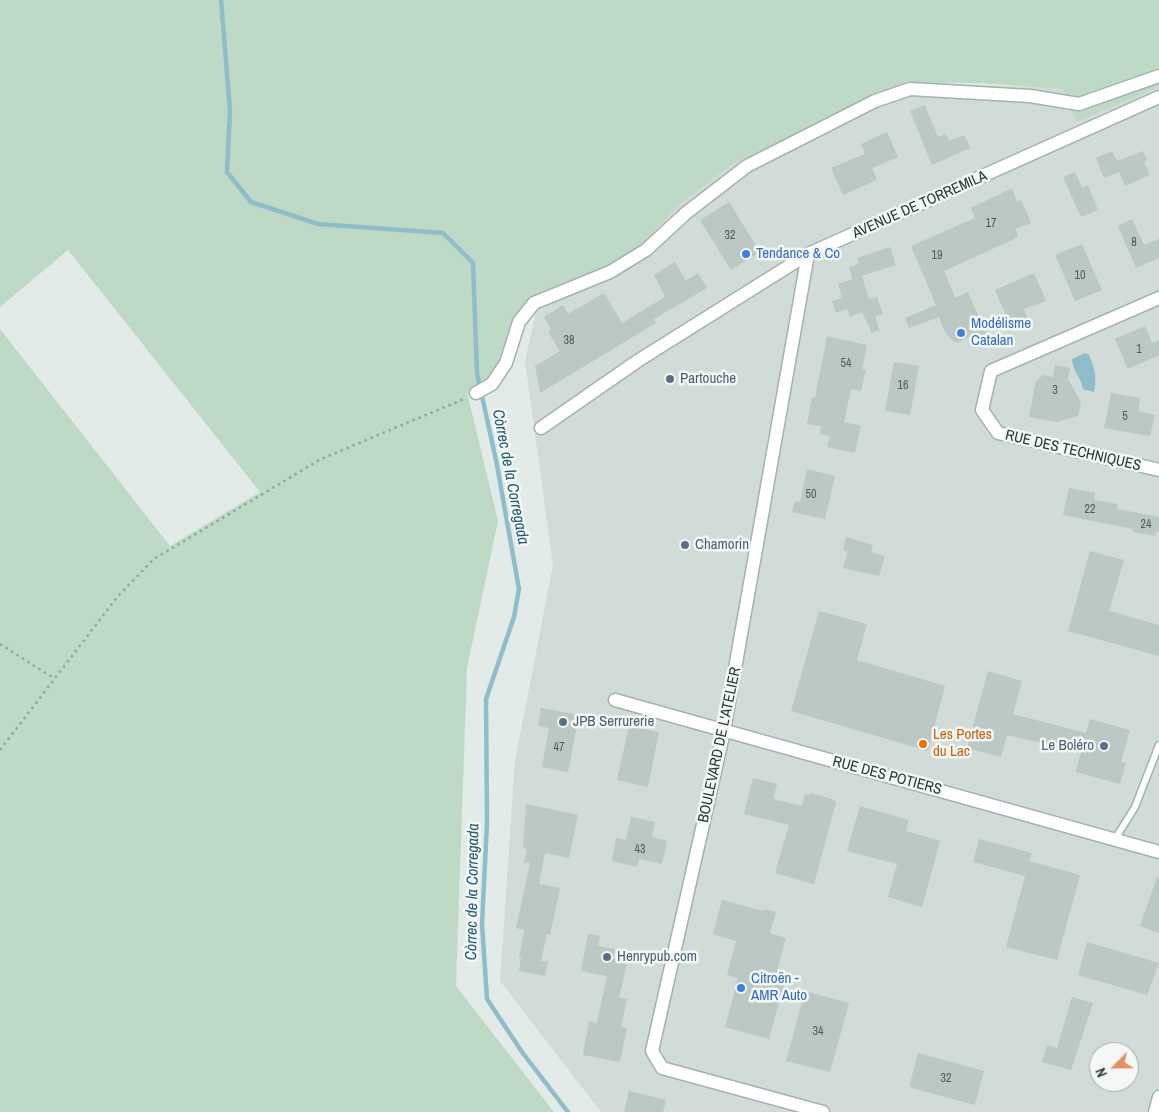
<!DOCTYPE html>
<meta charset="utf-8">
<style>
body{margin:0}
#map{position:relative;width:1159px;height:1112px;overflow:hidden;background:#e2ebe8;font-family:"Archivo Narrow",sans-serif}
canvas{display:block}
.north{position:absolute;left:1089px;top:1042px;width:50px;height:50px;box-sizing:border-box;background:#f3f8f6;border:1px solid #a0aca9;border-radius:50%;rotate:247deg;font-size:14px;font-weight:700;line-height:20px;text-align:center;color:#243a36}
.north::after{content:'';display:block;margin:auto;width:18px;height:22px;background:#e39068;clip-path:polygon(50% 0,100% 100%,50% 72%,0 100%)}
</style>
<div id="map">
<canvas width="1159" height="1112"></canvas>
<div class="north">N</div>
</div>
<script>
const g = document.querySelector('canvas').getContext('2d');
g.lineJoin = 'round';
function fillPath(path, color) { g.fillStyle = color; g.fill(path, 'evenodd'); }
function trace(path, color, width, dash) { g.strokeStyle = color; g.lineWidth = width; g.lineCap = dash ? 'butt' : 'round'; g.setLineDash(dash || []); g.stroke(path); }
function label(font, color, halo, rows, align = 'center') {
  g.font = font + ' "Archivo Narrow",sans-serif'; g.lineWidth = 5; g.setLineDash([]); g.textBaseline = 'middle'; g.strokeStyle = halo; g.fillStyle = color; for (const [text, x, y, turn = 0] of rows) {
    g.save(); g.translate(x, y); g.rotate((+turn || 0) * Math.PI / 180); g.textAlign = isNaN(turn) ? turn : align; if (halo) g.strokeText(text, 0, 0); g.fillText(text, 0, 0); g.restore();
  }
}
fillPath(new Path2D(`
 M921 82 1062 89 1077 122 1159 87V1112H601L500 981 515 761 553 565 525 361 537 307 543 291 595 272 639 249 678 206 730 166 871 96 891 87ZM1099 1052H1129V1082H1099Z`), '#d1dbd7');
fillPath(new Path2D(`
 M0 0H1159V87L1077 122 1062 89C1001 86 928 73 871 96L730 166 678 206 639 249 612 265 543 291 529 299 514 320 499 360 489 379 467 392 498 521 467 668 456 986 554 1112H0V329L170 546 260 492 68 250 0 307Z`), '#bedac7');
fillPath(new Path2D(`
 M1085 353 1089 355C1095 369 1097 377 1094 392L1083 389C1081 377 1072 370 1072 359Z`), '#90bdca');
trace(new Path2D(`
 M221 0 230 110 227 172 251 202 318 224 443 233 473 263 477 373 497 465 519 589 514 617 486 699 487 823 482 924 487 999 522 1052 568 1112`), '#90bdca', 4.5);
fillPath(new Path2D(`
 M925 105 938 137 946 134 949 141 964 135 970 148 932 165 910 111Z
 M887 132 898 157 872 168 877 180 843 195 831 168 865 154 861 144Z
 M1112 151 1117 161 1143 151 1147 160 1144 162 1150 175 1125 186 1119 172 1104 178 1096 158Z
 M1075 172 1082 188 1088 185 1098 210 1081 217 1063 177Z
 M1012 188 1017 202 1021 200 1031 223 1015 229 1018 236 1012 240 944 271 955 298 968 292 989 341 973 348 969 337 956 343 946 334 939 317 909 328 905 318 936 305 911 246 975 218 971 208Z
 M729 202 760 252 731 270 700 220Z
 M1132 219 1144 245 1159 239V258L1136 268 1118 226Z
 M1082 244 1102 290 1075 301 1055 255Z
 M890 247 896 265 852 279 849 267 859 264 857 258Z
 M675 262 686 281 698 273 707 288 654 319 656 323 540 393 535 366 560 351 548 332 551 330 544 317 563 305 568 314 604 293 622 323 665 297 654 275Z
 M1034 273 1046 301 1024 309 1029 322 1012 329 995 290Z
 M862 276 869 299 877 297 883 314 875 316 879 330 872 333 862 312 850 317 847 309 836 313 832 301 842 298 838 284Z
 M1145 326 1152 343 1159 340V355L1128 369 1115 339Z
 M827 336 867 345 862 369 866 370 861 391 851 389 844 422 861 426 855 453 827 447 830 436 820 434 821 426 807 424 812 397 815 398Z
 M894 362 919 366 910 415 885 411Z
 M1055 365 1070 368 1068 379 1081 402 1078 416 1057 422 1029 417 1036 381 1043 375 1053 377Z
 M1111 393 1140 398 1138 411 1155 415 1150 436 1104 428Z
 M807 469 835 476 825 519 792 512 795 501 800 502Z
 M1069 488 1095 493 1094 500 1118 504 1117 509 1159 517V532H1156L1155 536 1133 532V529L1063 515Z
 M846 537 873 545 871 552 885 556 879 576 843 568 848 551 843 550Z
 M1090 551 1124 560 1109 611 1159 625V656L1068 631Z
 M819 611 867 624 857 660 945 686 928 751 791 711Z
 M988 671 1022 681 1013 714 1086 733 1090 719 1130 730 1121 762 1126 763 1120 784 1076 772 1081 752 1007 735 1001 757 967 748Z
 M541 708 579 715 568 772 542 767 549 728 538 726Z
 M629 726 659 732 648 787 617 780Z
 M753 778 777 784 773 799 802 806 805 794 811 795V793L832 799 836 802 814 884 775 873 789 825 744 814Z
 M526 804 578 815 569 858 545 853 539 884 560 888 550 935 547 934 541 961 548 962 545 976 519 971 521 957H519L524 930 516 928 530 863 524 862 527 849 523 848Z
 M860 806 909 820 906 831 940 841 922 907 888 897 897 864 847 851Z
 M631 817 655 822 652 837 667 841 662 864 639 859 637 867 612 861 616 838 626 840Z
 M979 839 1032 853 1029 861 1080 875 1057 960 1006 947 1025 876 973 862Z
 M1157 877H1159V933L1140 926Z
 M722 900 763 911 764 909 776 912 770 933 786 938 777 971 787 974 769 1039 725 1027 738 978 727 975 736 941 713 934Z
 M588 934 600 936 598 946 615 949 613 959 627 962 619 998 627 999 621 1027 627 1028 620 1062 583 1055 589 1021 597 1023 607 976 581 971Z
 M1087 942 1159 963 1147 995 1078 975Z
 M805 991 849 1003 830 1072 786 1061Z
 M1072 997 1093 1003 1071 1070 1042 1062 1047 1045 1057 1048Z
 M918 1053 984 1071 975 1105 909 1087Z
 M629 1091 666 1100 663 1112H624Z`), '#bbc8c4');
const service = new Path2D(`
 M1115 839 1135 807 1159 745`);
const minor = new Path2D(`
 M808 254 724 731 652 1051 662 1068 823 1112
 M1159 298 991 371 982 410 998 433 1159 470
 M476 393 492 384 506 363 519 322 534 303 610 272 646 250 686 213 747 166 875 101 910 89 1030 96 1079 104 1159 76
 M541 428 639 360 808 254 1159 97
 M615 700 1159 852
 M1155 1112 1159 1097`);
trace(service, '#a5b2af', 9);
trace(minor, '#a5b2af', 15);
trace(new Path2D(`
 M0 644 55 679
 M0 750 118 596 154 559 321 459 464 399`), '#86aba2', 2.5, [2.5, 4]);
trace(service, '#fff', 6);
trace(minor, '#fff', 12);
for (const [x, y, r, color] of [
 [746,254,5,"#3f7fe0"],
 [961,333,5,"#3f7fe0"],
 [670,379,5,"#5c6f8a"],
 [685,545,5,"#5c6f8a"],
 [563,722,5,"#5c6f8a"],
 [923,744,5,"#e8710a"],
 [1104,746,5,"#5c6f8a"],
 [607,957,5,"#5c6f8a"],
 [741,988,5,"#3f7fe0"]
]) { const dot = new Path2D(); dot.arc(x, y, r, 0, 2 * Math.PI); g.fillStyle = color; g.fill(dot); trace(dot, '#f3f8f6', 2); }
label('12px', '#4a5e5a', null, [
 ["17",991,224],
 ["32",730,236],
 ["8",1134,243],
 ["19",937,256],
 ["10",1080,276],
 ["38",569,341],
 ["1",1139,350],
 ["54",846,364],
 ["16",903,386],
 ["3",1055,391],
 ["5",1125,417],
 ["50",811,495],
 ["22",1090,510],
 ["24",1146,525],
 ["47",559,748],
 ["43",640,850],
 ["34",818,1032],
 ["32",946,1079]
]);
label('15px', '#243a36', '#f3f8f6', [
 ["AVENUE DE TORREMILA",920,205,-24],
 ["RUE DES TECHNIQUES",1073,451,13],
 ["BOULEVARD DE L'ATELIER",720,745,-78],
 ["RUE DES POTIERS",887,776,15]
]);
label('15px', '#366cbe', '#f3f8f6', [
 ["Tendance & Co",756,254],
 ["Modélisme",971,324],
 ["Catalan",971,341],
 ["Citroën -",751,979],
 ["AMR Auto",751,996]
], 'left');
label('15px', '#4e5e75', '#f3f8f6', [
 ["Partouche",680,379],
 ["Chamorin",695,545],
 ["JPB Serrurerie",573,722],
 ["Le Boléro",1094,746,"right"],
 ["Henrypub.com",617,957]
], 'left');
label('15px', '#c56008', '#f3f8f6', [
 ["Les Portes",933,735],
 ["du Lac",933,752]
], 'left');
label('italic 16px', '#255d70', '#f3f8f6', [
 ["Còrrec de la Corregada",510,477,79],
 ["Còrrec de la Corregada",473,892,-89]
]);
</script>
